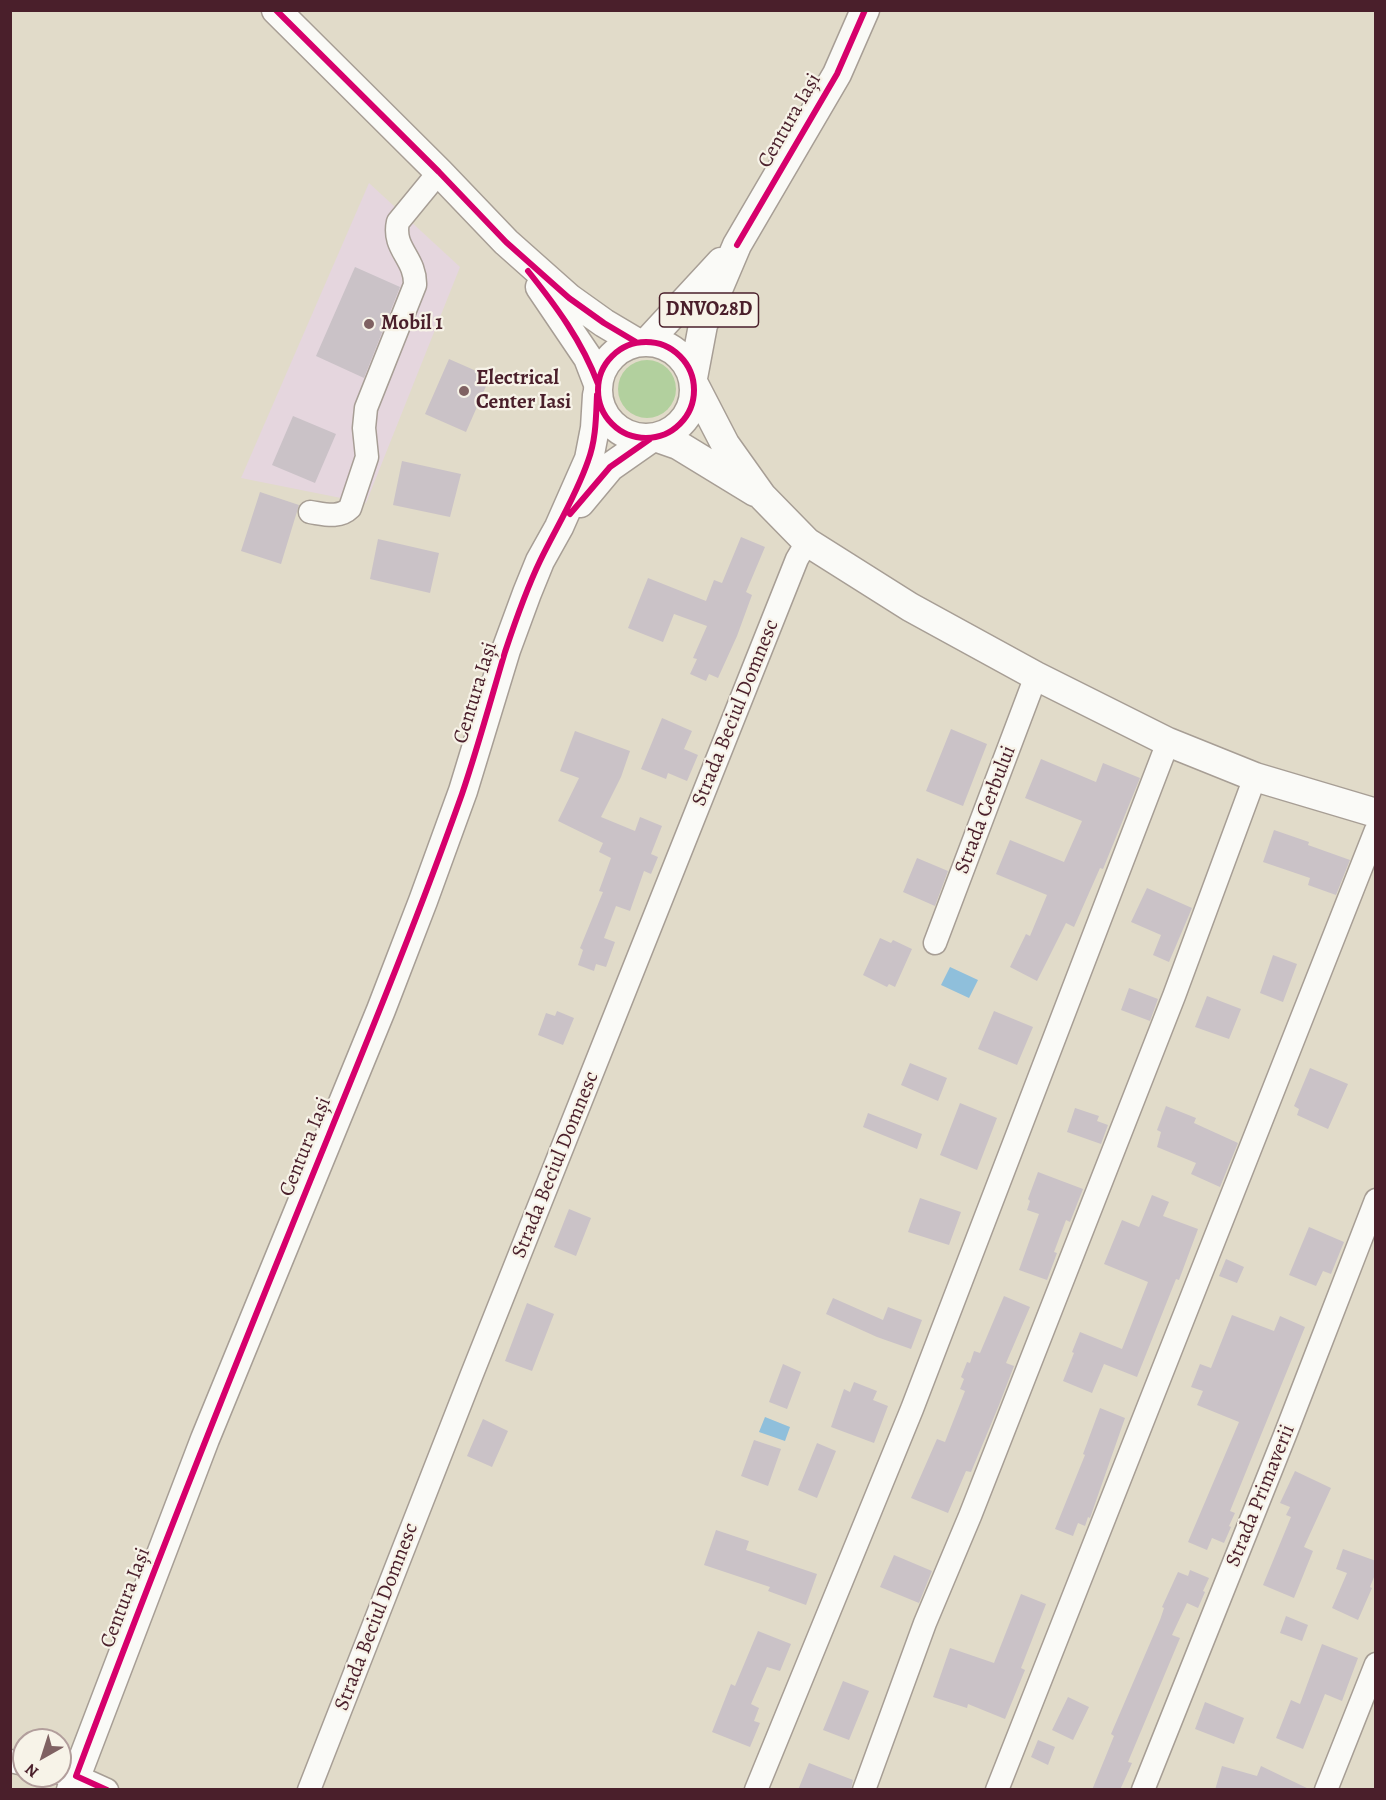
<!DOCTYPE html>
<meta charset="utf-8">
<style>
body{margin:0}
#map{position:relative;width:1386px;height:1800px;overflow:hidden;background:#e1dbc9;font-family:Alegreya,serif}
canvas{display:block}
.frame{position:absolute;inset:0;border:12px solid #4a1f2b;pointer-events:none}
.north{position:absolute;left:12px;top:1728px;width:60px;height:60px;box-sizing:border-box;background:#f7f3e8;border:2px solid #b29e9c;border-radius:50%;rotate:219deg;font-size:16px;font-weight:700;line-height:24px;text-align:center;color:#4a1f2b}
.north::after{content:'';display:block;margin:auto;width:21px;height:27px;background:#7f6162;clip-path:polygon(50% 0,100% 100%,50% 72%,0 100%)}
</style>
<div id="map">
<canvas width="1386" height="1800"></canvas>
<div class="frame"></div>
<div class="north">N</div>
</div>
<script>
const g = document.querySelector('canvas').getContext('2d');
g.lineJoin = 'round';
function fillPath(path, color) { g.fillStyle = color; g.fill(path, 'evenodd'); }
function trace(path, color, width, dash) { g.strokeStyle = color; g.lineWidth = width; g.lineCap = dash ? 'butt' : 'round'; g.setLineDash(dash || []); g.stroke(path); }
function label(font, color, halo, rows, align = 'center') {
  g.font = font + ' Alegreya,serif'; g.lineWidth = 4.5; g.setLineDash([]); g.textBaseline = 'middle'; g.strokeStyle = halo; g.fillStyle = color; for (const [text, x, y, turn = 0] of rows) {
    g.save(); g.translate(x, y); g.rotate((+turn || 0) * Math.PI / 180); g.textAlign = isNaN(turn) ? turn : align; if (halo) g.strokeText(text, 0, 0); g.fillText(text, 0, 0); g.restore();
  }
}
fillPath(new Path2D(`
 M369 183 460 267 366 503 241 478Z`), '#e5d6de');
fillPath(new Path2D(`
 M618 389a29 29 0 1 1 58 0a29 29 0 1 1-58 0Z`), '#b2d09e');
fillPath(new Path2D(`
 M950 967 978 980 969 998 941 985Z
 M765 1417 790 1427 785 1441 759 1432Z`), '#8fbfdb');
fillPath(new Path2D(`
 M355 267 400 287 364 378 316 356Z
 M449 359 490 377 466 432 425 414Z
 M293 416 336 434 315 483 272 465Z
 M402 461 461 474 450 517 393 505Z
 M260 492 299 505 281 564 241 551Z
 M741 537 765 547 746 592 752 595 737 636 718 678 709 674 706 681 690 674 697 659 693 658 707 626 674 614 663 642 628 628 648 578 706 601 714 580 722 583Z
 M378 539 439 553 430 593 370 579Z
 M662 718 692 731 684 749 698 755 687 781 668 773 666 779 641 769Z
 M951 729 987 744 963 806 926 791Z
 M575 731 630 751 621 777 601 817 635 831 640 817 662 826 651 854 658 857 651 874 644 871 630 911 616 906 604 938 615 942 606 967 596 964 594 971 578 965 583 950 580 948 603 892 599 891 611 858 599 852 603 843 558 821 579 778 560 771Z
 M1041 759 1096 782 1103 763 1140 778 1103 869 1100 868 1074 927 1066 923 1037 981 1010 967 1026 934 1030 936 1047 895 996 874 1010 840 1064 862 1082 821 1025 798Z
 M1274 830 1309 842 1308 845 1350 860 1336 895 1308 885 1310 878 1263 862Z
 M917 858 948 871 935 906 903 892Z
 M1147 888 1192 908 1169 962 1153 955 1161 935 1131 922Z
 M880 938 891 943 893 940 912 949 895 987 889 984 887 987 863 975Z
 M1273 955 1297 964 1283 1002 1260 993Z
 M1129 988 1158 999 1150 1021 1121 1010Z
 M1207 996 1241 1009 1229 1039 1195 1027Z
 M557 1011 574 1018 563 1045 538 1035 546 1013 555 1016Z
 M994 1011 1033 1027 1017 1065 978 1049Z
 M910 1063 947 1078 938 1101 901 1085Z
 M1310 1068 1348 1084 1328 1129 1297 1115 1299 1109 1294 1106Z
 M960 1103 997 1118 977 1170 940 1155Z
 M1166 1106 1196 1118 1194 1123 1238 1143 1220 1187 1191 1174 1196 1163 1157 1147 1161 1132 1157 1130Z
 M1075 1108 1099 1116 1097 1121 1108 1125 1101 1144 1067 1132Z
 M868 1113 922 1134 917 1149 863 1127Z
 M1038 1172 1083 1189 1070 1222 1066 1220 1054 1252 1057 1253 1047 1280 1019 1270 1039 1214 1027 1210 1030 1201 1028 1199Z
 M1152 1195 1169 1202 1163 1216 1198 1229 1179 1280 1176 1279 1137 1377 1104 1364 1092 1393 1063 1381 1074 1353 1072 1352 1080 1332 1122 1349 1148 1282 1104 1264 1122 1220 1139 1227Z
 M920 1198 961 1212 949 1245 908 1232Z
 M569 1209 591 1218 576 1256 554 1247Z
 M1309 1227 1344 1242 1331 1274 1323 1271 1316 1286 1289 1275Z
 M1226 1259 1244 1267 1237 1283 1219 1276Z
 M1004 1296 1030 1307 1006 1363 1014 1366 999 1405 971 1472 966 1471 948 1513 911 1498 937 1439 945 1442 965 1391 960 1389 964 1379 961 1377 967 1362 970 1363 974 1351 980 1353Z
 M833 1298 883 1320 888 1307 922 1320 911 1349 877 1337 826 1314Z
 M527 1303 554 1314 532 1371 505 1361Z
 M1232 1315 1274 1331 1280 1316 1305 1327 1230 1511 1235 1513 1229 1526 1231 1527 1224 1543 1212 1538 1207 1550 1188 1542 1239 1422 1197 1405 1203 1391 1191 1387 1200 1364 1211 1368Z
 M783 1364 801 1372 787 1409 769 1402Z
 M854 1382 877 1391 873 1400 888 1406 874 1443 831 1427 844 1389 850 1392Z
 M1100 1408 1125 1418 1090 1518 1088 1517 1085 1526 1078 1523 1073 1536 1055 1529 1085 1455 1083 1454Z
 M483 1419 508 1431 492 1467 467 1456Z
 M754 1440 781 1449 768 1486 741 1476Z
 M817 1443 836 1451 817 1498 798 1490Z
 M1295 1471 1331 1488 1304 1547 1313 1551 1294 1598 1263 1585 1291 1517 1286 1515 1290 1507 1280 1503Z
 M716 1530 749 1541 746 1550 817 1574 806 1605 768 1591 770 1587 704 1565Z
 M1343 1549 1376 1561V1572L1370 1587 1372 1588 1358 1620 1332 1608 1347 1573 1336 1569Z
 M894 1555 932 1571 919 1603 880 1587Z
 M1190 1570 1209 1578 1203 1591 1205 1592 1198 1608 1187 1603 1172 1635 1180 1638 1128 1762 1132 1763 1120 1790H1092L1114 1736 1111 1734 1160 1620 1164 1608 1162 1607 1178 1572 1188 1576Z
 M1021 1594 1046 1604 1021 1668 1025 1670 1005 1719 968 1704 967 1708 933 1697 950 1648 994 1663Z
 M1286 1616 1308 1625 1302 1641 1280 1633Z
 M758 1631 791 1644 780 1671 767 1667 751 1704 759 1708 754 1721 760 1723 750 1747 712 1732 731 1684 735 1686Z
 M1322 1644 1358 1658 1342 1701 1325 1694 1303 1749 1276 1738 1291 1700 1300 1704Z
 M843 1681 869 1691 849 1740 823 1730Z
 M1068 1697 1089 1707 1073 1740 1052 1730Z
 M1205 1702 1244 1718 1234 1744 1195 1729Z
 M1038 1740 1055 1747 1048 1765 1031 1757Z
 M809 1763 853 1780 851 1790H798Z
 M1222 1766 1257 1776 1261 1766 1311 1790H1215Z`), '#cac2c7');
const minor = new Path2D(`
 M310 512C324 514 339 519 350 508L367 457 364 428 366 408 415 285C416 258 392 249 398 222L439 172
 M935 943 1036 676
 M10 1761 24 1764
 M60 1773 76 1776 107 1790
 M309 1790 472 1374 797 559 807 542
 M756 1790 912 1409 1168 742
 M864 1790 925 1623 970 1516 1174 996 1255 777
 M997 1790 1376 830
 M1143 1790 1285 1435 1376 1200
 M1326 1790 1376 1664`);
const major = new Path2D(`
 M276 10 439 172 506 242 569 298 604 323 636 342
 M540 287 588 358 598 384
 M648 341 721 262
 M598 390a48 48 0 1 1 96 0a48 48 0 1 1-96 0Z
 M693 378 703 325 737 245 837 74 865 10
 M695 386 725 444 762 496 807 542 910 607 1036 676 1168 742 1255 777 1376 813
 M658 438 678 445 755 492
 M580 503 610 467 650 439
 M71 1790 205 1439 381 1010 423 901 463 791 506 650 527 593 540 561 559 527 589 459 595 428 597 395`);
trace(minor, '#a79e95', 25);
trace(major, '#a79e95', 31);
trace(minor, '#fafaf7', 22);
trace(major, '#fafaf7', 28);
trace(new Path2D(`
 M276 10 439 172 506 242 569 298 604 323 636 342
 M737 245 837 74 865 10
 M528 271C556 306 582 341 598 384
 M598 390a48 48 0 1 1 96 0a48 48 0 1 1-96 0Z
 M570 514 610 467 650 439
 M107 1790 76 1776C143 1597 213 1420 285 1243 345 1094 408 946 462 794 478 747 491 699 505 652 515 622 526 590 540 561 556 528 576 496 588 461 596 440 596 417 597 395`), '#d6006c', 6);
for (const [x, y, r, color] of [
 [369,324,6,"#7f6162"],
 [464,391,6,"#7f6162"]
]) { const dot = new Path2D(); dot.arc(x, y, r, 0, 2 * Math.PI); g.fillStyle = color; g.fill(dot); trace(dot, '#f7f3e8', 2); }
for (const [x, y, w] of [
 [709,310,99]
]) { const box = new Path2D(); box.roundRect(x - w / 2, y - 17, w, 34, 4.5); g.fillStyle = '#f7f3e8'; g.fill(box); trace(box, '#4a1f2b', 1.5); }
label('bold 20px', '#4a1f2b', null, [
 ["DNVO28D",709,310]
]);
label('21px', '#4a1f2b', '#f7f3e8', [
 ["Centura Iași",790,121,-60],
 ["Centura Iași",476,693,-73],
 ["Strada Beciul Domnesc",736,713,-68],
 ["Strada Cerbului",986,810,-69],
 ["Centura Iași",306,1147,-68],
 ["Strada Beciul Domnesc",556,1165,-68],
 ["Strada Primaverii",1261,1496,-68],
 ["Centura Iași",126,1598,-69],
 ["Strada Beciul Domnesc",377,1617,-69]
]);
label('bold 21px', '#4a1f2b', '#f7f3e8', [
 ["Mobil 1",381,324],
 ["Electrical",476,379],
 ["Center Iasi",476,403]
], 'left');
</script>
